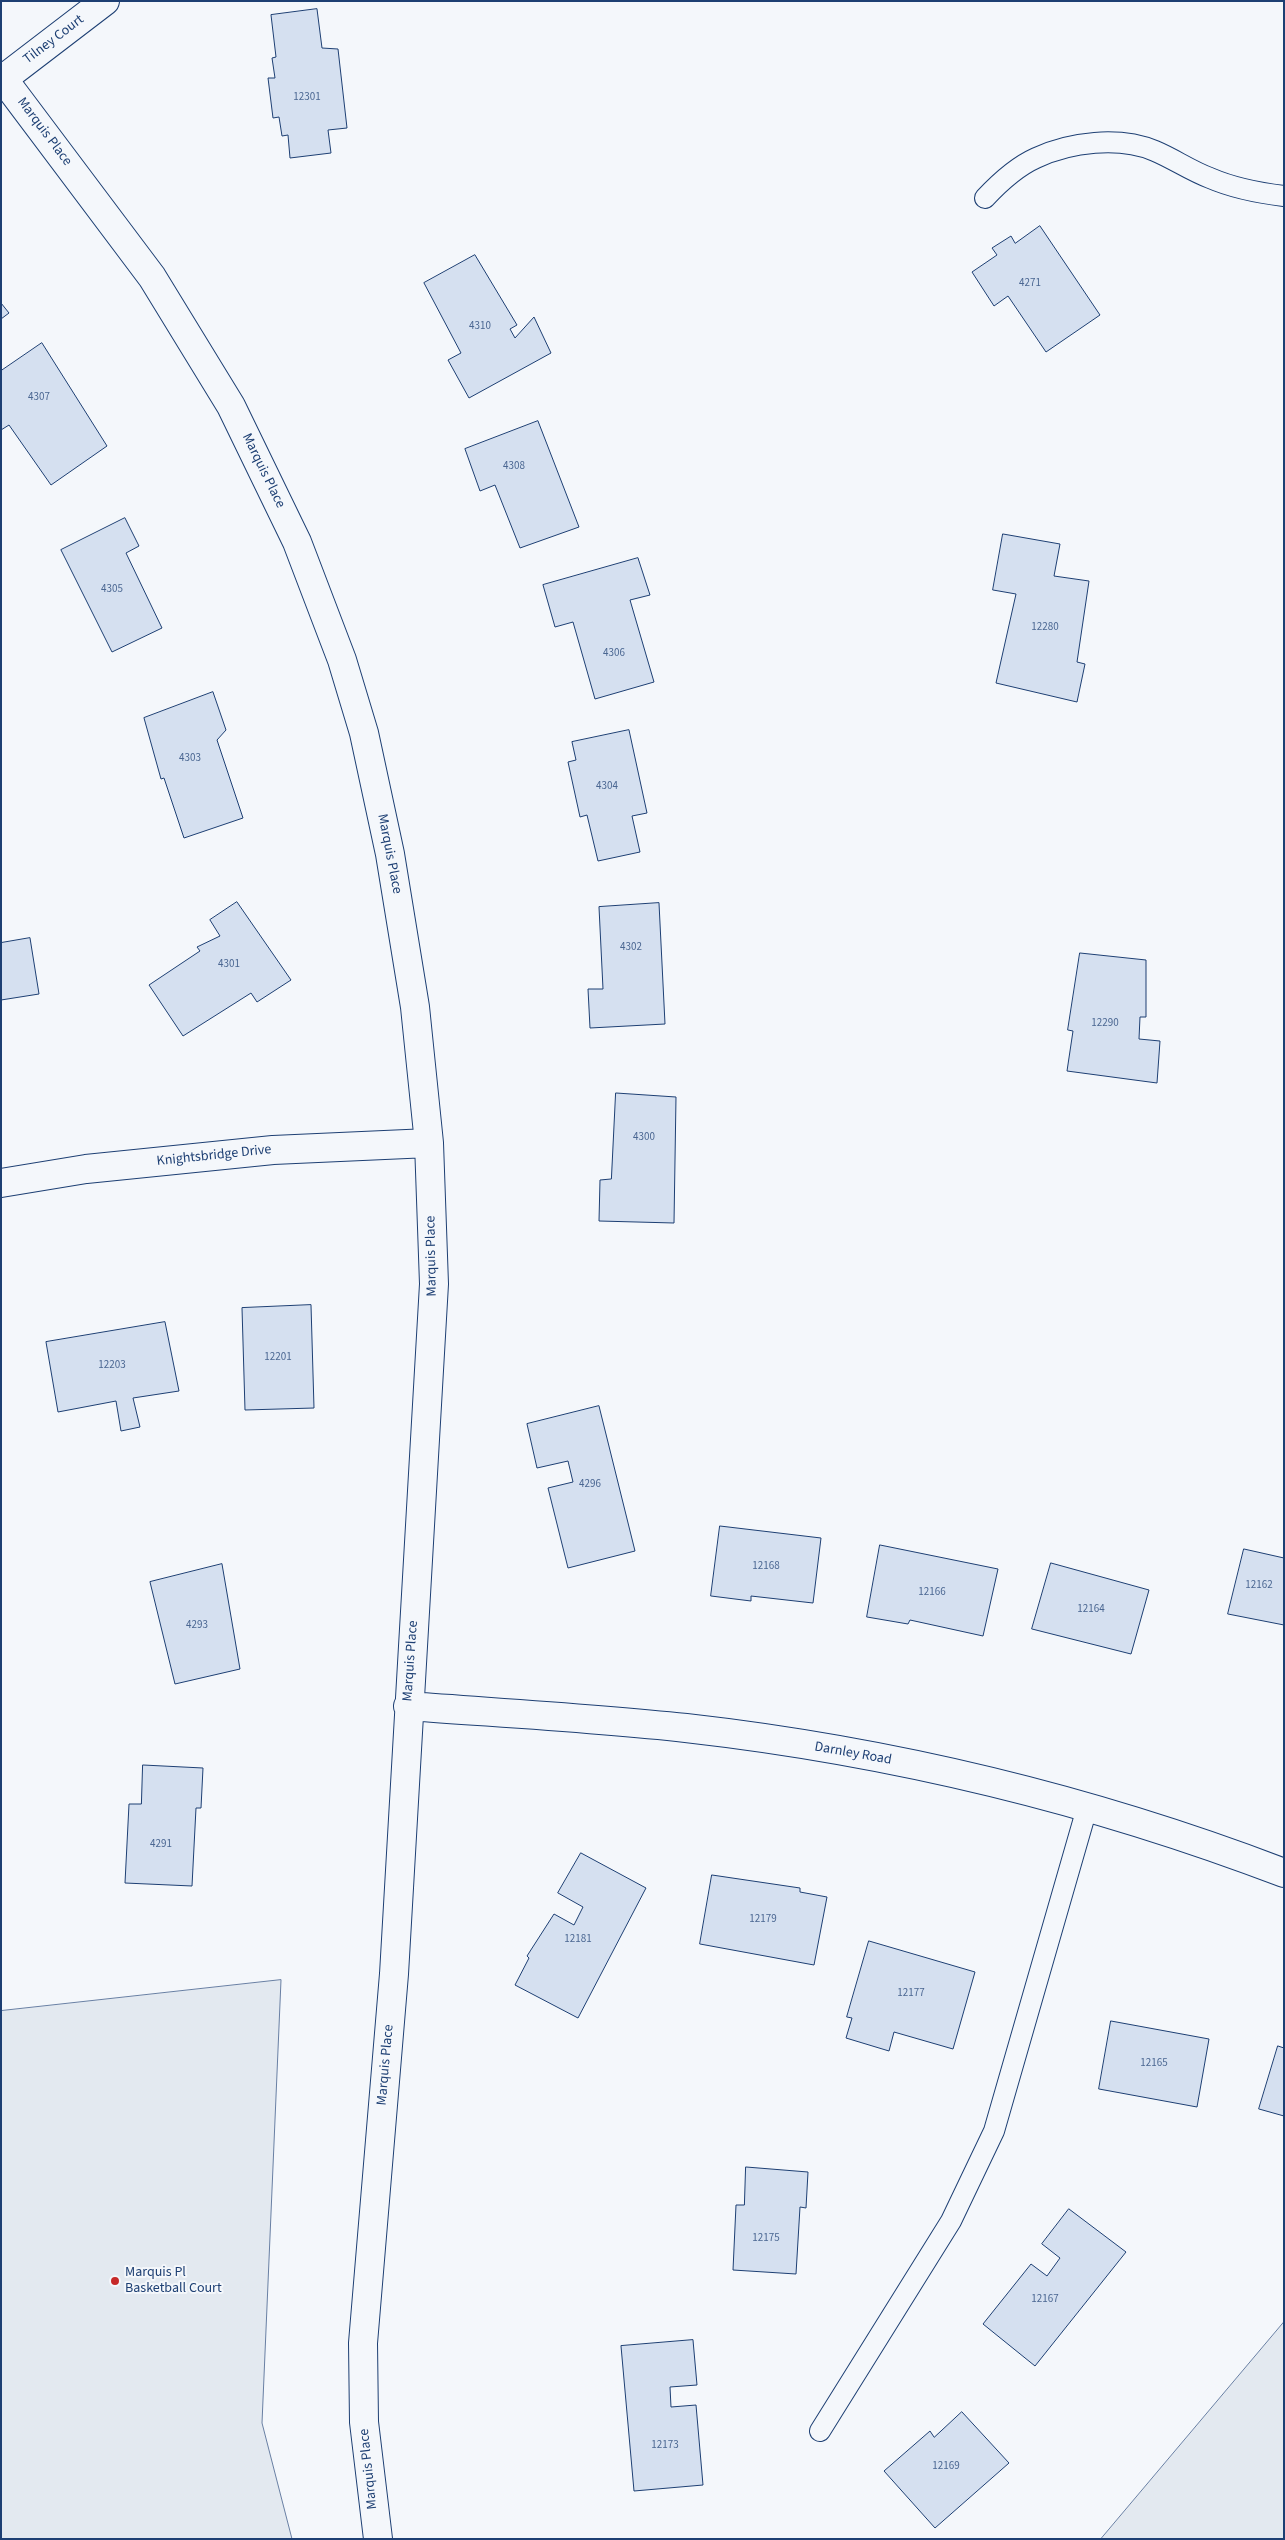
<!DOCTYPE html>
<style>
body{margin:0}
#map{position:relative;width:1285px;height:2540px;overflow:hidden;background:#f4f7fb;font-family:"Source Sans 3",sans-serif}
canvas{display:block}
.frame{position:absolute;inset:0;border:2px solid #1d3f73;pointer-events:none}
</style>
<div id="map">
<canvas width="1285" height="2540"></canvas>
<div class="frame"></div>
</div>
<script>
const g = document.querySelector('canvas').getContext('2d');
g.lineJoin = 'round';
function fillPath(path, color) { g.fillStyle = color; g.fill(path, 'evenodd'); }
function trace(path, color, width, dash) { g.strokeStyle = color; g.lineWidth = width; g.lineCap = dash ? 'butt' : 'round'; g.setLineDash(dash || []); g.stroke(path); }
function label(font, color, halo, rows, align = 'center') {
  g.font = font + ' "Source Sans 3",sans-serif'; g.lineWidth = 4; g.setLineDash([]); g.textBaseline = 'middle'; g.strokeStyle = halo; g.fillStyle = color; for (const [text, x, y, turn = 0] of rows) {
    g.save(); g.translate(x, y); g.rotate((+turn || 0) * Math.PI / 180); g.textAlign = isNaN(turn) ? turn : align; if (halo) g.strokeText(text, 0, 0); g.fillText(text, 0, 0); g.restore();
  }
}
const green = new Path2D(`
 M281 1980 262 2423 292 2539H1V2011Z
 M1284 2322V2539H1101Z`);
fillPath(green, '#e3e9f0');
trace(green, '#687fa3', 1);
const building = new Path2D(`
 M317 9 322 48 338 49 347 128 328 130 331 153 290 158 288 135 282 136 279 117 273 118 268 78H275L272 58 276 57 271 15Z
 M1040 226 1100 315 1046 352 1008 296 994 306 972 272 997 255 992 248 1011 236 1015 243Z
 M475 255 517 325 510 329 515 338 534 317 551 353 469 398 448 360 461 353 424 283Z
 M1 303 9 313 1 319Z
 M42 343 107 446 51 485 9 425 1 430V371Z
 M538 421 579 527 520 548 495 485 480 491 465 449Z
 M125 518 139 546 126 553 162 628 112 652 61 550Z
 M1003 534 1060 544 1054 576 1089 581 1077 662 1085 664 1077 702 996 683 1016 594 993 590Z
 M638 558 650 595 630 600 654 682 595 699 573 622 555 627 543 585Z
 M213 692 226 730 217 740 243 818 184 838 164 778 161 779 144 718Z
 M629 730 647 813 632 816 640 852 598 861 587 815 580 817 568 762 576 760 572 742Z
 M237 902 291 980 257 1002 251 993 183 1036 149 985 200 951 197 947 220 936 210 920Z
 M659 903 665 1024 590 1028 588 989H603L599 907Z
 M30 938 39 994 1 1000V943Z
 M1080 953 1146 960V1017H1140L1139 1039 1160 1041 1157 1083 1067 1071 1073 1031 1068 1030Z
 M616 1093 676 1097 674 1223 599 1221 600 1180 611 1179Z
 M311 1305 314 1408 245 1410 242 1308Z
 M165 1322 179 1391 133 1398 140 1427 121 1431 116 1401 58 1412 46 1342Z
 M599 1406 635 1551 568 1568 548 1488 573 1482 568 1461 537 1468 527 1424Z
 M720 1526 821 1538 813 1603 751 1596V1601L711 1596Z
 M880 1545 998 1569 983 1636 910 1620 908 1624 867 1617Z
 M1244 1549 1284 1558V1625L1228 1614Z
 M1051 1563 1149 1590 1131 1654 1032 1629Z
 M222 1564 240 1669 175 1684 150 1582Z
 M143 1765 203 1768 201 1808H196L192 1886 125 1883 129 1804H141Z
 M581 1853 646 1888 578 2018 515 1985 529 1958 527 1956 554 1914 574 1925 583 1907 558 1893Z
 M712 1875 800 1888V1892L827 1897 814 1965 700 1944Z
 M869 1941 975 1972 953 2049 894 2032 889 2051 846 2038 852 2018 847 2017Z
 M1111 2021 1209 2039 1197 2107 1099 2089Z
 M1278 2046 1284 2048V2116L1259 2109Z
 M746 2167 808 2172 806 2208 800 2207 796 2274 733 2270 736 2205H744Z
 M1069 2209 1126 2252 1035 2366 983 2324 1031 2264 1047 2276 1060 2258 1042 2244Z
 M693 2340 697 2385 670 2387 671 2407 696 2405 703 2485 634 2491 621 2346Z
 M962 2412 1009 2463 935 2528 884 2471 930 2431 934 2437Z`);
fillPath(building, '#d5e0f0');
trace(building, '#1d3f73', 1);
const service = new Path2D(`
 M985 198C999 183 1016 167 1036 158 1070 142 1119 136 1155 151 1174 159 1191 171 1210 178 1233 188 1259 193 1284 196
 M820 2431 951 2221 994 2131 1087 1808`);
const minor = new Path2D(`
 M1 76 152 277 231 406 297 542 342 660 364 733 390 854 415 1007 429 1143 434 1284 394 1974 363 2343 364 2422 378 2539
 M3 79 105 1
 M1 1183 86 1169 273 1150 429 1143
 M408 1706C501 1713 594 1718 686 1728 889 1751 1093 1800 1284 1873`);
trace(service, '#1d3f73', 22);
trace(minor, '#1d3f73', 30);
trace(service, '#f4f7fb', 20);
trace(minor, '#f4f7fb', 28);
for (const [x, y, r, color] of [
 [115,2281,5,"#c62828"]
]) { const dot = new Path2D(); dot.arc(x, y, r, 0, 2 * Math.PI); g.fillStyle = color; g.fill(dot); trace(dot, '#f4f7fb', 2); }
label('11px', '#4b6792', null, [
 ["12301",307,98],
 ["4271",1030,284],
 ["4310",480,327],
 ["4307",39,398],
 ["4308",514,467],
 ["4305",112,590],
 ["12280",1045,628],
 ["4306",614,654],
 ["4303",190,759],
 ["4304",607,787],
 ["4302",631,948],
 ["4301",229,965],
 ["12290",1105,1024],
 ["4300",644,1138],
 ["12201",278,1358],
 ["12203",112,1366],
 ["4296",590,1485],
 ["12168",766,1567],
 ["12162",1259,1586],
 ["12166",932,1593],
 ["12164",1091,1610],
 ["4293",197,1626],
 ["4291",161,1845],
 ["12179",763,1920],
 ["12181",578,1940],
 ["12177",911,1994],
 ["12165",1154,2064],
 ["12175",766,2239],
 ["12167",1045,2300],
 ["12173",665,2446],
 ["12169",946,2467]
]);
label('14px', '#1d3f73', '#f4f7fb', [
 ["Tilney Court",54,40,-37],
 ["Marquis Place",44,132,53],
 ["Marquis Place",263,471,64],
 ["Marquis Place",389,854,79],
 ["Knightsbridge Drive",214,1156,-6],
 ["Marquis Place",432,1256,-91],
 ["Marquis Place",411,1661,-86],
 ["Darnley Road",853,1754,10],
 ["Marquis Place",386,2065,-85],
 ["Marquis Place",369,2469,-96]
]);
label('14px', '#1d3f73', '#f4f7fb', [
 ["Marquis Pl",125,2273],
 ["Basketball Court",125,2289]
], 'left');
</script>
